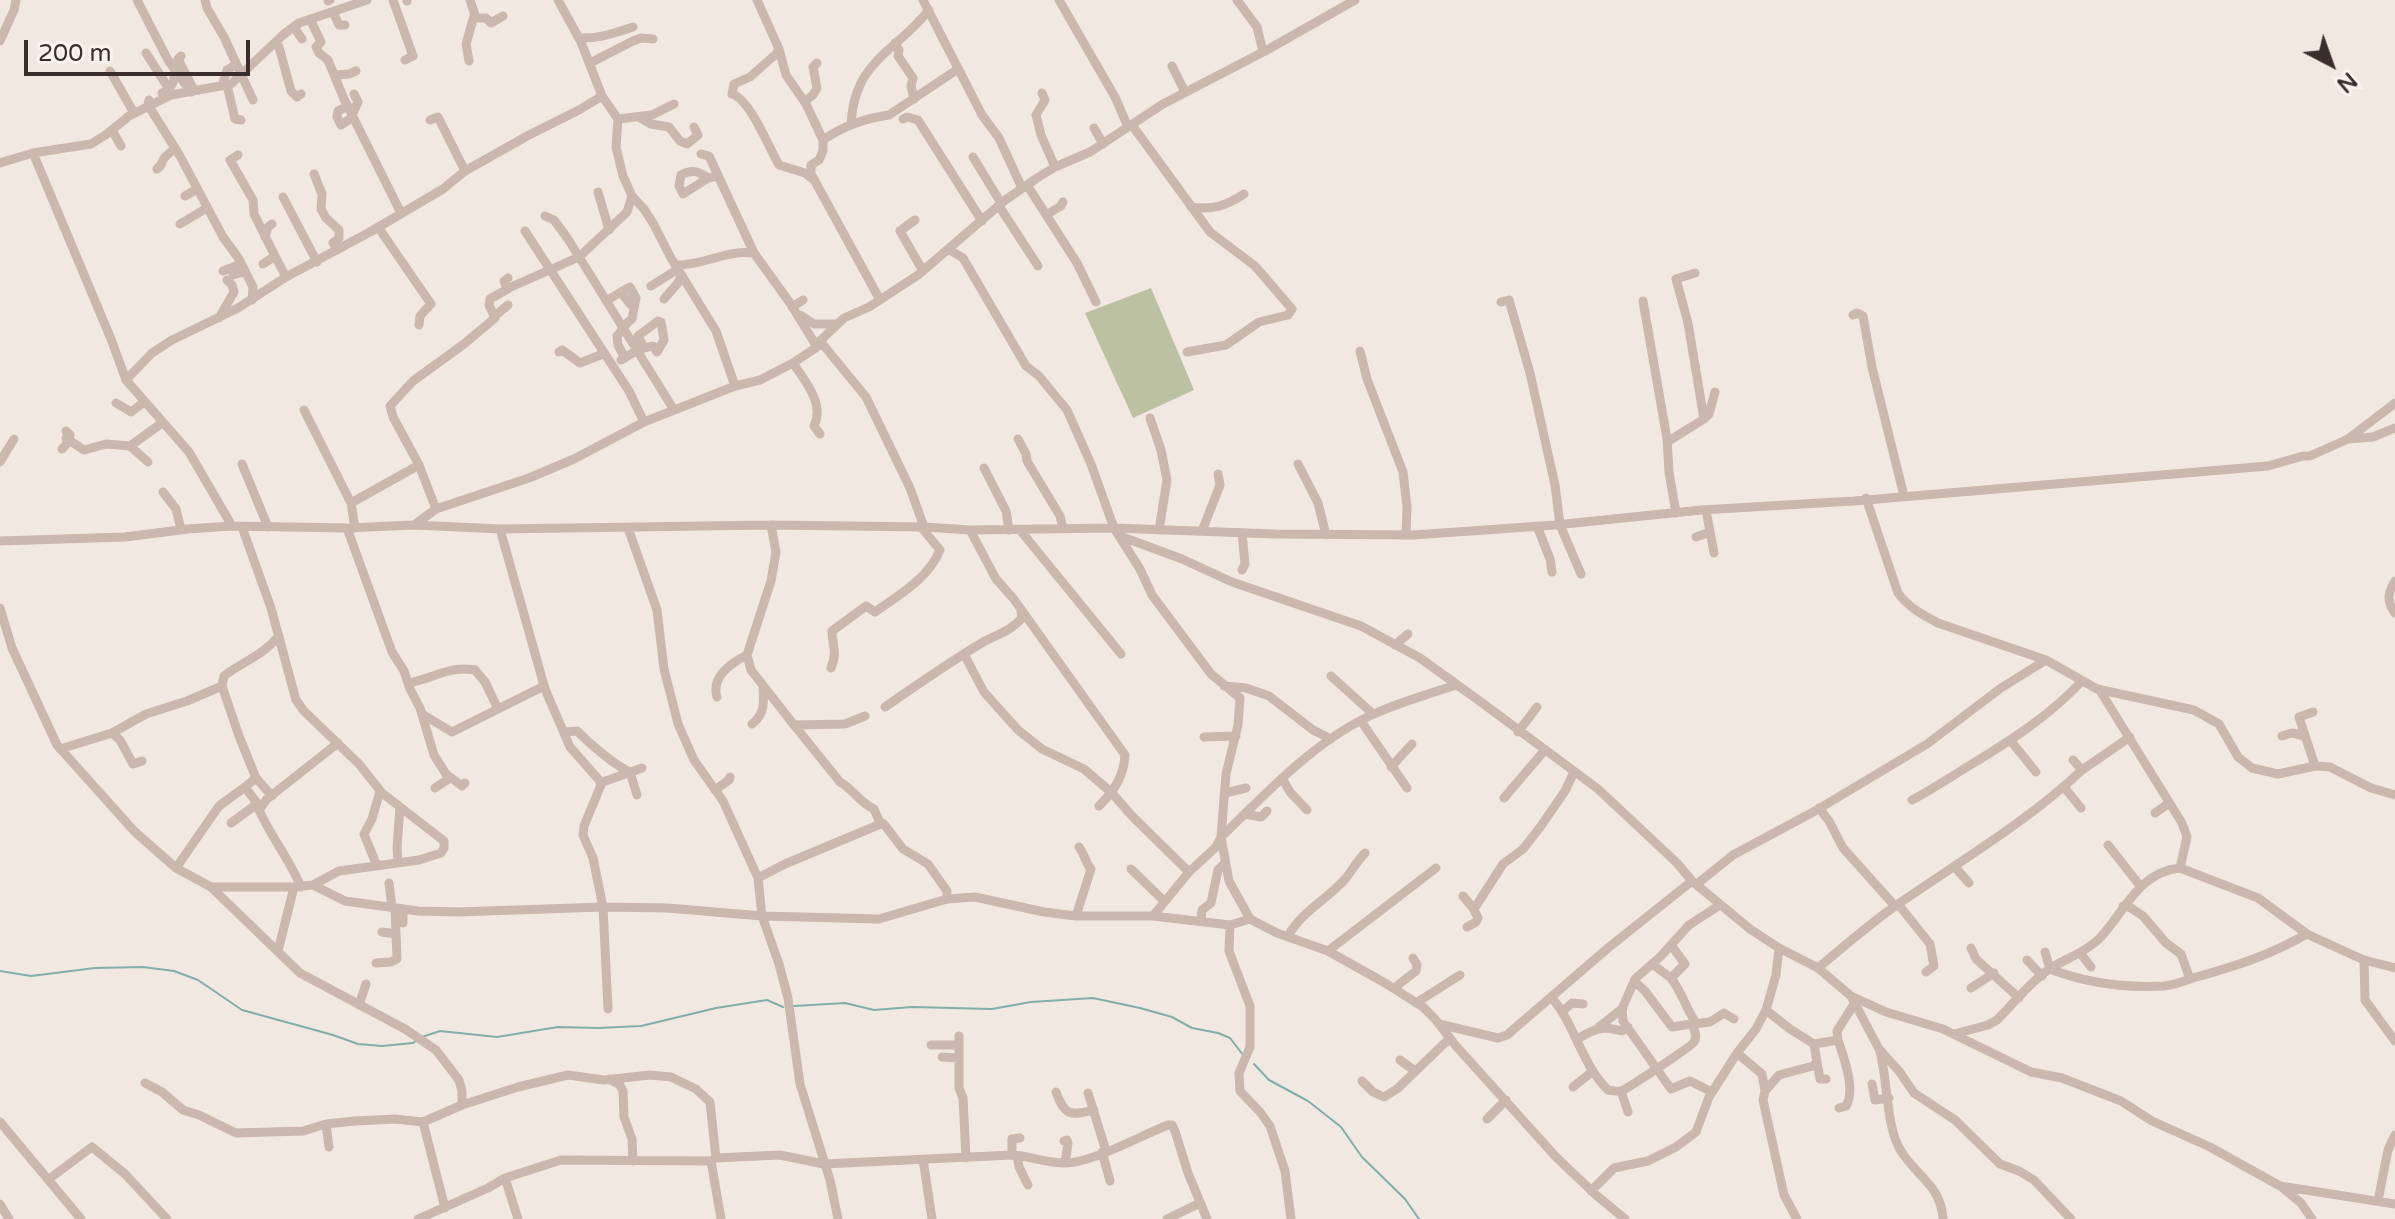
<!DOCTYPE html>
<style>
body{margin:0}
#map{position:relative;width:2395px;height:1219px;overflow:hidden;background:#f2e8e2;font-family:"Varela Round",sans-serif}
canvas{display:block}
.north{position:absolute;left:2291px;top:24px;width:80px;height:80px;-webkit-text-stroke:6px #faf3ee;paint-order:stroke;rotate:139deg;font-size:22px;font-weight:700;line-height:32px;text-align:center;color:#392e2c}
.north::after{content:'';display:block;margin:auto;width:28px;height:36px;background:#392e2c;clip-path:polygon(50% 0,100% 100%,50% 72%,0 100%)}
.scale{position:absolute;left:24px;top:40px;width:226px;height:36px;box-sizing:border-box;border:4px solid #392e2c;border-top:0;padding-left:10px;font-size:24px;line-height:28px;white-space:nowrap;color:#392e2c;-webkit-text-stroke:6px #faf3ee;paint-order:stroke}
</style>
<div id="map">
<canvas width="2395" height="1219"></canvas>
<div class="north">N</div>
<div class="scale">200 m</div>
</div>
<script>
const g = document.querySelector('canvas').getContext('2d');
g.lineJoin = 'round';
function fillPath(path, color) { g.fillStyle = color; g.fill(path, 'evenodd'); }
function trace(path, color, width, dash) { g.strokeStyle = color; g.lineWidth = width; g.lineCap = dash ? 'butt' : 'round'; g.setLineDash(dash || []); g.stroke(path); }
fillPath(new Path2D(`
 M1151 288 1194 390 1133 418 1085 313Z`), '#bbc1a2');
trace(new Path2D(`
 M0 971 31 976 95 968 143 967 174 971 198 980 242 1010 333 1035 358 1044 382 1046 413 1043 417 1040
 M794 1006 845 1003 874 1010 912 1007 992 1009 1031 1002 1093 998 1140 1008 1172 1017 1192 1028 1218 1033 1230 1038 1243 1055
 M422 1037 440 1031 497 1037 558 1027 598 1028 641 1026 716 1008 767 1000 783 1007
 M1254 1064 1269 1080 1308 1101 1341 1127 1362 1157 1405 1199 1419 1219`), '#82aea9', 2);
trace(new Path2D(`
 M137 0 168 60 191 92
 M205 0 207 8 224 37 253 100
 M393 0 413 56 405 60
 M470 0 476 18H486L491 23 503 16
 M558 0 581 42 602 96 618 119 616 147 623 176 632 196 644 209 653 223 671 258 716 331 735 386
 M757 0 779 49 776 54 750 77 734 84 732 94C750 99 769 148 779 165L805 173 814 180
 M923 0 982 115 999 138 1022 188
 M1059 0 1115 97 1128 127
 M1237 0 1257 27 1263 52
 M328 1 330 0
 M407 1V0
 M333 12 339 25H345
 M310 19 321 42 316 47 319 53 328 60 344 99 401 213
 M294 27 302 39
 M579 38C598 39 614 33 633 27
 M0 41 14 10 16 0
 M895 43 899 50 898 56 913 78 911 86 914 99
 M279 47 291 91 297 97 301 94
 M779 49 786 75 806 104 823 140V151L819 160 811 165V174L880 300
 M146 53 169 89
 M181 56 178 59 193 88
 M469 61 466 44 474 16
 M590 63 633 41 641 38 653 39
 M1172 66 1185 92
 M110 71 134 113
 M335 75 349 74 356 71
 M227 85 235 119 241 120
 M222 86 227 70 235 65
 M162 93C172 88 174 83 175 72
 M1042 93 1045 100 1036 115 1041 135 1055 167
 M149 100 148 105 180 156 223 237 239 259 253 287 252 300
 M805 101 813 95 817 88 813 67 817 63
 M348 106 338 111 337 117 341 125 353 117
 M352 115 358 102 354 94
 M639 117 651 124 669 127 680 141 687 144 698 135 694 127
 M618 119 652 115 674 104
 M903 119 907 117 918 120 982 221
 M430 120 438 117 465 171
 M851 125C854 60 895 53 929 10
 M1132 125 1210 232 1255 266 1292 309 1288 315 1259 322 1226 345 1187 352
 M1094 128 1103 144
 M112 130 121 146
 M823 140C842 127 866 118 889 115L958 69
 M33 153 111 339 126 380 189 452 232 526
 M701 154 709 156 754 253 790 303 817 347
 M238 155 230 160 253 200 254 214 275 256
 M973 157 1001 203
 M0 163 33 153 91 144 107 134 129 116 171 95 231 84 284 34 299 23 367 0
 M157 169 161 165 164 158 175 148
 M314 174 322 194 321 209 326 218 339 230V238L333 243 337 250
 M708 178C698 171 692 169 681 175L679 186 683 194 708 178 718 176
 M1027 185 1077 263 1096 302
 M598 192 609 230
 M185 196 197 189
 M283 197 317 262
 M999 206 1038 266
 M1191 207C1213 210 1226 206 1244 194
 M1046 215 1061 206 1063 202
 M545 216 554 220 568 239 674 410
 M915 220 900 231 923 271
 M180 224 207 208
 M378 227 431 304 420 316 419 325
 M525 231 629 391 644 422
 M265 237 268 227 272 224
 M948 249 963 258 1026 366 1039 376 1067 410 1091 464 1114 528 1140 569 1152 595 1211 674 1240 698 1238 725 1226 774 1221 837 1229 881 1250 919
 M263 264 275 256 286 277
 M676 265C702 266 728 249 754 253
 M223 271 241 264
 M233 275 244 272
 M651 286 678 269
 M507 289 504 281 508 278
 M621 292 630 287 636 298 635 303
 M664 299 677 284 682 275
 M606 301 621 292 630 304 635 303 632 319C625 323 623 330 617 336L618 345 625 358
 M1643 301 1667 439 1669 472 1676 513
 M1501 302 1509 300 1530 373 1555 485 1560 525 1581 574
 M792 307 803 300
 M800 315 814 324H837
 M1853 315 1857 313 1863 316 1872 367 1904 496
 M495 316 508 305
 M219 318 234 292 232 285 227 280
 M820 341 866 397 910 488 924 527
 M1360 351 1367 379 1403 472 1407 507 1406 535
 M559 352 562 350 580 363 603 354
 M621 360C630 354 642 347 653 346L657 352 664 340 661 322 658 321 638 336 644 348
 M793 363C805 381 825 404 814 426L820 434
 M126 380 152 353 172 340 238 308 286 277 370 232 443 189 465 171 529 135 579 110 602 96
 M116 403 131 412 144 402
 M304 410 351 503 355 528
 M1150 418 1161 450 1167 480 1159 530
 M1704 419 1709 414 1715 392
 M66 438 84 450 106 444 130 446
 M1018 439 1026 454 1027 461 1060 516 1063 528
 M2348 439 2373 437 2395 428
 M1667 442 1704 419 1688 323 1676 279 1695 273
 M62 449 69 441 70 435 66 431
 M0 462 14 439
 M148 462 130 446 162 423
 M242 464 268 527
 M1298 464 1318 503 1326 535
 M984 468 1006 511 1009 530
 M163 492 176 509 181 529
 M1866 498 1898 593C1908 607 1923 615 1938 623L2046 660 2097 689 2194 710 2219 724 2238 757 2252 768 2278 774 2315 766 2330 767 2371 788 2395 795
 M351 503 419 465
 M436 509 419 465 393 417 390 406 413 381 464 344 495 318 489 305 490 299 511 287 579 257 627 212 632 196
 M1706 510 1714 553
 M414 525 436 509 529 478 574 459 644 422 735 386 760 380 793 363 817 347 820 341 844 318 869 307 918 275 1004 201 1037 178 1055 167 1090 152 1163 104 1267 50 1355 0
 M771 525 776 552 771 581 747 655 751 670 794 725 845 724 865 716
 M1537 526 1550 559 1552 572
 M242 527 271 608 296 700 304 711 359 764 382 793 444 841V848L441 853 419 860 339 871 313 885
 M347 528 392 652 404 671 410 689 420 708 434 755 446 774 462 786 465 783
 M628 528 657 610 664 669 678 724 694 760 723 801 758 878 762 916 779 964 788 998 800 1084 830 1180 838 1219
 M500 529 545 689 570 747 600 781 601 785 584 826 583 835 593 858 603 907 608 1009
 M970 530 996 579 1013 598 1125 755C1124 776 1114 791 1099 806
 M1020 530 1121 654
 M1202 531 1220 485 1218 474
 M1242 533 1245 564 1242 570
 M1120 536 1182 559 1232 582 1361 626 1420 658 1481 702 1598 789 1677 863 1692 881 1750 929 1779 948 1818 968 1851 996 1879 1049 1899 1071 1914 1093 1955 1120 2000 1164 2019 1171 2034 1180 2071 1219
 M1696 537 1710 532
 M0 541 125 537 188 529 232 526 347 528 414 525 500 529 771 525 924 527 970 530 1114 528 1275 534 1414 535 1555 525 1701 510 1854 501 2268 466 2303 456H2310L2348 439 2395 403
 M2395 581C2388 593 2386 601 2395 613
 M0 608 12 648 57 745 135 832 176 868 211 887 300 973 405 1029 436 1050 459 1080 462 1091V1105
 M1395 645 1408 634
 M965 656 984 692 1018 730 1042 749 1084 769 1112 793 1132 816 1189 872
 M831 668C838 650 832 647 832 631L866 606 875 612C899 595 928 579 940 550L921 527
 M1331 676 1373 714
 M408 683C432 679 450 665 475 670L485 682 498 709
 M222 686 239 736 256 778
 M1224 686 1246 688 1269 696 1313 730 1331 739
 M2099 689 2182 823 2187 837 2180 868
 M717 697C711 677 731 663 747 655
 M885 707C918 684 951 661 985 641 999 634 1012 630 1022 618L1021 611
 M2313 712 2299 717 2315 766
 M422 714 452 732 544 686
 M1361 721 1407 788
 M752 724C765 714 764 702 763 687
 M794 725 840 782C853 789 860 803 874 809L880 823
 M565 732 577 731C590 744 614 765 630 772L637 795
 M1518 732 1537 707
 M112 733 146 714 187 701 222 686 224 676C244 661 262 656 279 636
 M2282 736 2292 733 2305 736
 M1204 737 1236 736
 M2010 740 2036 772
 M60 749 112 733 120 740 133 764 142 761
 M1391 767 1412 744
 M2082 770 2130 737
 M1282 778 1290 792 1307 810
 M600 783 642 768
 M2064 787 2081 808
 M435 788 450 778
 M715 790 729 780 730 777
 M1225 793 1246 788
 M1504 798 1544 751
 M1912 800C1933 789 1952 776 1972 764 2013 739 2049 716 2082 681
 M260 807 245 787 256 778 272 796
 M1819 808 1829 821 1843 848 1895 906
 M2155 813 2169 803
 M1245 814 1261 817 1267 811
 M231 823 257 804
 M2108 845 2141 887
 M398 863 397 848 400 807
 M377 866 364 834 372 819 380 791
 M1954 866 1969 883
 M176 868 219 806 245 787
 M1131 869 1164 901
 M758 878 785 864 883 823 903 849 928 864 947 891V899
 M389 883 392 907
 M1697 884 1733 855 1815 811 1927 744 2001 688 2046 660
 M211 887H294L313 885 345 901 418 911 458 912 603 907 668 908 762 916 879 919 947 899 975 897 1044 912 1076 916H1153L1230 925 1250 919 1277 933 1328 951 1385 983 1423 1007 1435 1019 1456 1046 1556 1157 1596 1195 1625 1219
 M301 887C290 860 271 837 259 810L267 799 338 743
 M1463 896 1473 908 1476 906 1503 864 1523 849 1541 826 1565 791 1574 772
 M1898 904 1930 944 1934 966 1926 972
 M2123 906 2131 908 2143 916 2166 943 2181 954 2190 979
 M403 909V923
 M1076 916 1091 869C1085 862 1085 855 1079 847
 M1153 916 1189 872 1216 847 1221 837C1267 793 1315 740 1374 714 1400 702 1429 694 1456 685
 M1201 920 1202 910 1211 903 1218 870 1225 863
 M1230 925 1229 951 1250 1006V1047L1239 1073 1240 1091 1260 1112 1270 1126 1285 1171 1291 1219
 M1467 927 1476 922 1478 918 1473 908
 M382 932 396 934
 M1288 936C1302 911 1328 899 1346 878 1353 869 1357 861 1365 853
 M1971 948 1976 959 2019 998
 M278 951 294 887
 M1328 951 1436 868
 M2045 952 2050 969C2086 983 2125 988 2164 986 2174 985 2184 981 2193 978 2236 966 2268 956 2307 934
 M2081 954 2091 967
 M2027 960 2042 976
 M2364 960 2365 1000 2395 1041
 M376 963 391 962 397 959 395 908
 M1652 964 1671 978 1685 964 1671 945
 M1818 968C1842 948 1866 927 1891 909 1955 864 2025 824 2082 770L2073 760
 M1671 978C1683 994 1685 1007 1696 1023
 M1634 981 1645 991 1672 1027 1692 1024
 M1394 988 1416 971 1417 965 1413 958
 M1971 988 1994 973
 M1851 996 1886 1012 1943 1029 2031 1072 2062 1078 2121 1101 2152 1121 2210 1147 2280 1186 2395 1204
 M1552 998C1575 1025 1582 1065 1608 1090 1612 1090 1616 1092 1621 1091 1627 1089 1692 1046 1694 1042 1698 1036 1694 1029 1692 1024L1710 1022 1724 1013 1734 1019
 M1416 1003 1460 975
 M359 1005 366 984
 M1766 1010 1790 1029 1814 1044 1838 1040 1837 1031 1854 1004
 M1563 1011 1572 1003 1583 1004
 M1439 1024 1498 1038 1507 1035 1608 948 1692 881
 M1599 1027 1623 1008
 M1954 1034 1988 1025 1997 1020C2013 1004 2032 980 2051 968 2067 958 2084 953 2099 939 2125 912 2138 872 2180 868L2258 898 2307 934 2322 941 2364 960 2395 968
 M959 1036V1088L963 1098 966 1158
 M1577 1039C1595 1029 1600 1025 1622 1031L1628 1027
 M1838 1040C1844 1058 1856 1090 1846 1106L1839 1108
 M931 1045H959
 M1880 1052C1888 1081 1886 1128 1901 1151 1917 1177 1941 1185 1943 1219
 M1737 1053 1762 1074 1765 1091 1763 1100 1784 1195 1797 1219
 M942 1057 959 1058
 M1400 1060 1415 1071
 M1817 1062 1820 1079H1826
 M609 1079 620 1085 623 1091 624 1117 632 1139 633 1161
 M1362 1081 1373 1092 1384 1097 1397 1089 1450 1038
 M145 1083 162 1092 183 1110 199 1115 236 1133 303 1131 326 1124 355 1121 395 1119 423 1122 462 1105 518 1087 568 1075 604 1080 650 1075 671 1077 696 1089 710 1102 716 1158
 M1872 1084 1875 1100 1889 1098
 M1573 1087 1593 1071
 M1621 1091 1628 1112
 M1765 1091 1779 1075 1813 1066 1817 1062 1814 1044
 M1056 1092C1065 1116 1070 1116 1094 1110
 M1712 1092 1690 1081 1671 1089 1623 1021 1622 1009 1635 979 1661 956 1689 925 1720 905
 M1088 1093 1106 1151
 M1487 1119 1506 1100
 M0 1122 81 1219
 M423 1122 445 1208
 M326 1124 329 1147
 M1064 1141 1067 1140 1068 1143 1065 1163
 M1102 1152 1110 1181
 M1012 1155V1139L1020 1138
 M1017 1156 1019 1167 1028 1185
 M923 1159 932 1219
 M711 1161 721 1219
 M505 1178 518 1219
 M49 1179 92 1147 125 1174 167 1219
 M2283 1188 2301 1203 2312 1219
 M1591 1191 1614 1168 1648 1161 1676 1147 1696 1132 1709 1097 1737 1053 1756 1029 1766 1010 1776 975 1779 948
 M2378 1201 2388 1150 2395 1135
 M0 1204 9 1219
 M418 1219 488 1188 505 1178 561 1160 711 1161 716 1158 780 1155 824 1164 1012 1155C1032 1156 1048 1164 1067 1163 1096 1161 1140 1136 1168 1125H1172L1175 1131 1188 1173 1207 1219
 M1167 1219 1200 1203`), '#cab7ae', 9);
</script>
